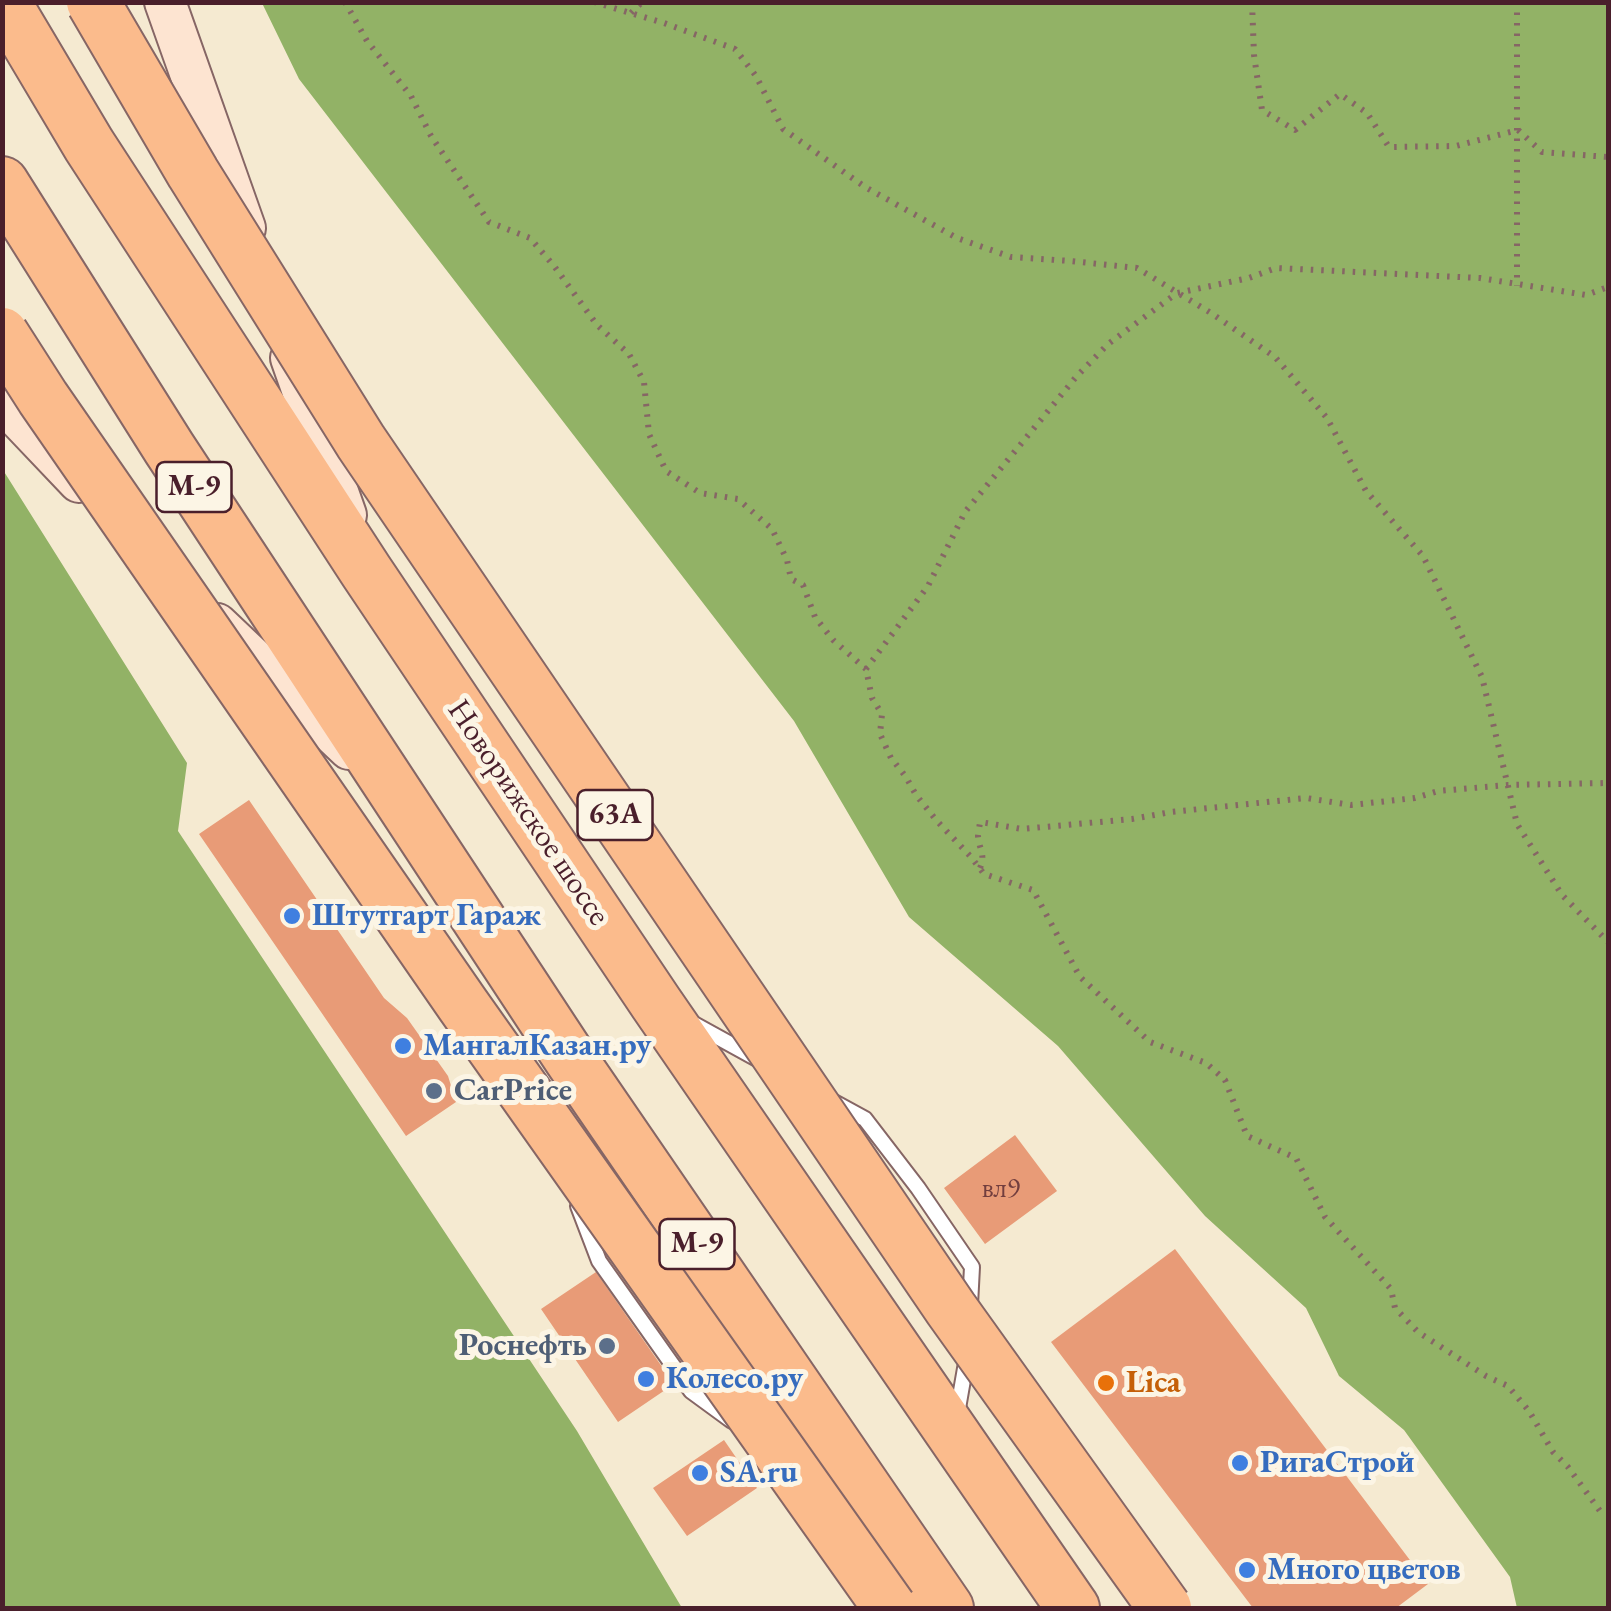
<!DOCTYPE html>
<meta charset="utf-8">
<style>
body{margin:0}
#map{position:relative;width:1611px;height:1611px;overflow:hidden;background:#f5ead1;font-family:"EB Garamond",serif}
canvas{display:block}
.frame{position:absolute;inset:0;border:5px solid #4a1f2b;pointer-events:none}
</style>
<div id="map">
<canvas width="1611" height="1611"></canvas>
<div class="frame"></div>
</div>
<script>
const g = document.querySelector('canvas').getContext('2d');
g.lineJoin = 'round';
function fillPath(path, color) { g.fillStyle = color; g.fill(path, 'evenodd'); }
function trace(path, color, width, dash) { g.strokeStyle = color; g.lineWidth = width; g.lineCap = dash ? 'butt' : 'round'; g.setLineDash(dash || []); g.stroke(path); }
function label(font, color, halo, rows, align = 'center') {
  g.font = font + ' "EB Garamond",serif'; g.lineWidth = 10; g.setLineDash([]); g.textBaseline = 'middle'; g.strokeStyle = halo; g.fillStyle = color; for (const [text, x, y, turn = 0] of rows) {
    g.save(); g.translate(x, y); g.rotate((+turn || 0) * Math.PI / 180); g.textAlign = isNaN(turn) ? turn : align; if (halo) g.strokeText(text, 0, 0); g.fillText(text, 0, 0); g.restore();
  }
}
fillPath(new Path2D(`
 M262 3H1608V1608H1517L1510 1577 1404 1430 1339 1376 1306 1308 1205 1216 1058 1046 909 917 794 721 299 79Z
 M3 470 187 763 178 831 577 1431 682 1608H3Z`), '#92b266');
fillPath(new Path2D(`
 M249 800 384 998 407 1018 448 1076 456 1102 406 1136 199 834Z
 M1015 1135 1057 1191 985 1244 944 1188Z
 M1175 1249 1428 1584 1396 1608H1253L1051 1342Z
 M596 1272 674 1384 618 1422 541 1309Z
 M724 1440 757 1488 687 1536 653 1488Z`), '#e89b77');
const lane = new Path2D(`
 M692 1023 761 1061
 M832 1101 865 1119 918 1188 972 1267 970 1305
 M578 1206 599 1261 691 1391 732 1421
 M957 1414 967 1357`);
const secondary = new Path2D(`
 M165 2 245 228
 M291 358 346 515
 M2 401 79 482
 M217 624 349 749`);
const highway = new Path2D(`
 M4 2 89 145 366 571 656 1003 1073 1608
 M2 183 169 448 570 1058 947 1608`);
trace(lane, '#866665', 18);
trace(secondary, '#866665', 44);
trace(highway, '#866665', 56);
trace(new Path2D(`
 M345 2 367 41 411 96 431 136 489 222 530 238 554 266 597 325 629 354 644 382 649 434 666 471 700 493 738 499 772 529 787 560 791 579 803 585 815 617 833 640 866 669 872 698 882 714 880 734 891 758 906 777 916 795 937 821 971 857 984 874 1033 890 1080 977 1150 1042 1206 1063 1225 1080 1247 1136 1296 1158 1325 1217 1391 1289 1395 1308 1418 1332 1486 1376 1508 1386 1529 1411 1553 1452 1568 1467 1600 1511 1608 1512
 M594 2 664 23 735 49 756 76 783 129 865 187 957 238 1011 257 1071 261 1137 268 1211 313 1275 357 1327 418 1366 491 1423 556 1482 677 1517 824 1562 895 1608 942
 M1252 2 1254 55 1262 110 1295 130 1340 94 1367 113 1389 147 1456 146 1518 130 1542 152 1608 157
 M1517 2V286
 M631 13 642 2
 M866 669 928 586 965 512 1076 377 1108 344 1177 293 1249 278 1276 268 1480 278 1586 295 1608 287
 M980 868C986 855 979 849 978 836 978 835 980 823 980 822L1022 829 1132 819 1171 812 1306 798 1351 805 1415 798 1438 791 1508 785 1608 783`), '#866665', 6, [2.5, 8]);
trace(lane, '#fff', 14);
trace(secondary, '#fde4d1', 40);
trace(highway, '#fbbb8c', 52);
const highwayBridge = new Path2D(`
 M93 2 193 173 361 442 951 1309 1165 1608
 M2 334 43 398 463 1005 890 1608`);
trace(highwayBridge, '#866665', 56, []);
trace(highwayBridge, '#fbbb8c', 52);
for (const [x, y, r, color] of [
 [292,916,10,"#3f7fe0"],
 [403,1046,10,"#3f7fe0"],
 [434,1091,10,"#5c6f8a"],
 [607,1346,10,"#5c6f8a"],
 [646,1379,10,"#3f7fe0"],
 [1106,1383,10,"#e8710a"],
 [1240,1463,10,"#3f7fe0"],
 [700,1473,10,"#3f7fe0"],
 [1247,1570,10,"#3f7fe0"]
]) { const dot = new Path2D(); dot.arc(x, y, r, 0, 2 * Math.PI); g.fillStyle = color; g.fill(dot); trace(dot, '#fcf5e5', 4); }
label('28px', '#723e3e', null, [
 ["вл9",1001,1189]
]);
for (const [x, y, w] of [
 [194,487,75],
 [615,815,75],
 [697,1244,75]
]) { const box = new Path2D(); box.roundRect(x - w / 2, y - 25, w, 50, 8); g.fillStyle = '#fcf5e5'; g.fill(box); trace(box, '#4a1f2b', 2.5); }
label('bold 30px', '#4a1f2b', null, [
 ["М-9",194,487],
 ["63A",615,815],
 ["М-9",697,1244]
]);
label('32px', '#4a1f2b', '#fcf5e5', [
 ["Новорижское шоссе",528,813,56]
]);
label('bold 32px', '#366cbe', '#fcf5e5', [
 ["Штутгарт Гараж",312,916],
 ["МангалКазан.ру",423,1046],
 ["Колесо.ру",666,1379],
 ["РигаСтрой",1260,1463],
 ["SA.ru",720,1473],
 ["Много цветов",1267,1570]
], 'left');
label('bold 32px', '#4e5e75', '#fcf5e5', [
 ["CarPrice",454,1091],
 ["Роснефть",587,1346,"right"]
], 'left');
label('bold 32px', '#c56008', '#fcf5e5', [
 ["Lica",1126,1383]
], 'left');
</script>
